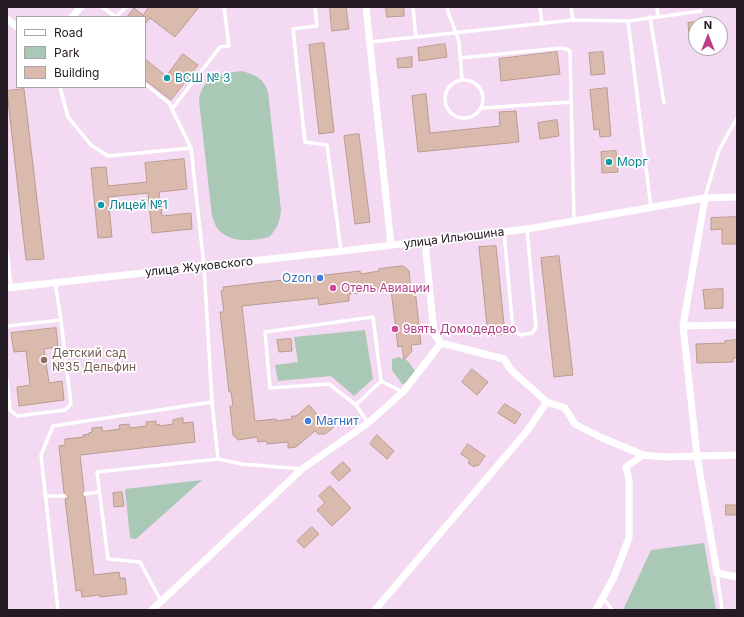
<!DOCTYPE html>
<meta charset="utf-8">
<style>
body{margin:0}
#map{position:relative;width:744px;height:617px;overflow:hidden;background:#f3daf2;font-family:Inter,sans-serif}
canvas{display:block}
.frame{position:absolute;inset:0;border:8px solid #231a23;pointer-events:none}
.legend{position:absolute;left:16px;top:16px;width:130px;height:72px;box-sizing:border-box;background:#fff;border:1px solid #a7a3a7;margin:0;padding:5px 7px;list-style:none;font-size:12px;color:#231a23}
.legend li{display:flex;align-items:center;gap:8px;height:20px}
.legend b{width:20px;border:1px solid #a7a3a7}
.north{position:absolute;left:688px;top:16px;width:40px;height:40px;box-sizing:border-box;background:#fff;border:1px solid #a7a3a7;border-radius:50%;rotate:0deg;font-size:11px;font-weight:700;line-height:16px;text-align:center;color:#231a23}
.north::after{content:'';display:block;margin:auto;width:14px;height:18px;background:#bc3c87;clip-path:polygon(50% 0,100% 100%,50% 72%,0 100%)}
</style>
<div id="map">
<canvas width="744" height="617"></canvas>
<div class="frame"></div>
<ul class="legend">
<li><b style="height:5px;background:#fff"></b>Road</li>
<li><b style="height:11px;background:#aac8b6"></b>Park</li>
<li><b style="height:11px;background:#dabaac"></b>Building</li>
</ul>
<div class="north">N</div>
</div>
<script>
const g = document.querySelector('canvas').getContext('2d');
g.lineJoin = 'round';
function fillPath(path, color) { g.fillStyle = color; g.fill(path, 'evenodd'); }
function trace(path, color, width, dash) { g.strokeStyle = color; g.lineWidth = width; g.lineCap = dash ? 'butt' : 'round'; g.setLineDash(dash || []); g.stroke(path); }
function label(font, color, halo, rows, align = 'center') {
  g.font = font + ' Inter,sans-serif'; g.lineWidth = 3.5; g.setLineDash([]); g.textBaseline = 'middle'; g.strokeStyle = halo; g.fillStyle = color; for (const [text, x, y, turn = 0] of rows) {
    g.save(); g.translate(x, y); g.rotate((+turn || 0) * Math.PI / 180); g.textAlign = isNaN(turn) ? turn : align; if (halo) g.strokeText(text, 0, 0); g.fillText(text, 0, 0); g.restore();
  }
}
fillPath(new Path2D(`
 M242 71C255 75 264 78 268 92L281 210C280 221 277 229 269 237 251 241 230 244 217 228 215 225 214 220 212 216L199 101C201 77 221 73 242 71Z
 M365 330 373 379 354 396 331 376 278 381 275 365 298 362 294 337Z
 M399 357 408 361 415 371 407 383 402 384 392 370V359Z
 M202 480 136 539 130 538 125 489Z
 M704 543 716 610H623L651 550Z`), '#aac8b6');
const building = new Path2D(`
 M149 7H199L175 37 150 18 145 24V17H127L134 8 143 15Z
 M330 7H346L349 29 332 31Z
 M386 7H404V16L387 17Z
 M696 22V34L689 35 688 23Z
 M324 43 334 132 319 134 309 45Z
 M445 44 447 57 419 61 418 48Z
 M557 52 560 74 501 81 499 59Z
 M603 52 605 74 591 75 589 53Z
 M183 54 198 65 171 100 145 80V59L166 76Z
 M412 57V67L398 68 397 59Z
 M607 88 611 136 600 137 599 129 594 130 590 90Z
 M24 89 44 259 26 260 7 91Z
 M426 94 430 133 500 126 499 112 516 111 519 142 418 152 412 96Z
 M557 120 559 136 540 139 538 123Z
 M359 134 370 222 355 224 344 136Z
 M616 151 618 172 602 173 601 152Z
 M184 159 187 189 159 192 162 216 191 213 192 229 152 233 148 193 108 197 112 237 98 238 91 168 106 167 108 186 147 182 145 163Z
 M737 217V244H722V229L711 230V218Z
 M496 246 505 334 488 336 479 247Z
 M559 256 573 375 554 377 541 258Z
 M403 266 409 271 411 290 415 289 421 344 411 345 412 351 404 360 402 346 398 347 391 290 349 294V301L319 305 318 298 242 306 255 421 276 419V421L292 419V416H296L309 405 322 420 326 417 334 427 325 434H318L315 431 296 447 288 448V442L267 444V441L258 442 257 437 238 440 233 435 230 406H233L231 392H229L220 312H224L221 291 224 290 223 287 360 271 361 274 379 271V269Z
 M723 289V308L705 309 703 290Z
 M56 328 58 347 44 349 49 383 62 381 64 400 19 406 17 387 30 385 26 351 14 352 11 333Z
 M291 339 292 351 279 352 277 340Z
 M737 340V358H733V362L697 363 696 344 725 343V341Z
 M472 369 488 382 477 395 462 382Z
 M505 404 521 414 515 424 498 413Z
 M183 418V423L193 422 195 442 80 455 84 491 82 494 85 497 94 575 119 572 120 578H125L127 594 100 597V595L82 597 81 590 76 591 65 499 68 498V496L64 493 59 446 65 445V439L83 437V435L89 434V433L92 432V428L102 427V431H106L120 429 119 425 129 424 130 428 146 426V422L156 421V425L159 424V426L173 424V420Z
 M377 435 394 451 387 459 370 444Z
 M468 444 485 456 478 466 476 465 474 467 468 463 470 460 461 454Z
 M343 462 351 470 339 481 331 473Z
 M330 486 351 508 332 526 317 510 325 503 319 496Z
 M122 492 124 506 114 507 113 493Z
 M726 505H737V515H726Z
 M312 527 319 534 304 548 297 541Z`);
fillPath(building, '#dabaac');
trace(building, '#b99b8d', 1);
trace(new Path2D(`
 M102 7 116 17
 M224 7 229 46 220 47 172 109 191 148 204 266 212 402 218 459 242 464 302 469
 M315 7 317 26 293 29 305 142 327 145 341 251
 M413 7 416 37
 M447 7 448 12 459 41 462 80
 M540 7 542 24
 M571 7 573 20
 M657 7 658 16
 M116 17 126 7
 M650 17 664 103
 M628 21 651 208
 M370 42 573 20 628 21 701 11
 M460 58 561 48 567 49 570 51 574 221
 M445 99a19 19 0 1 1 38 0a19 19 0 1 1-38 0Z
 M145 84 169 103 172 109
 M60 87 68 117 91 145 108 156 191 148
 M482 108 571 102
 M705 197 719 150 737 118
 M504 232 513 330 520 335 532 333 536 327 527 229
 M7 251 11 287
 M7 326 61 320 55 282
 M7 380 10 410 17 416 65 410 71 404 61 320
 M356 405 381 381
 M368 423 356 405 329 384 270 388 265 332 373 317 381 381 403 392
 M85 494 99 492
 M45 496H65
 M717 573 722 610
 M603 598 612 610
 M161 601 140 562 108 559 97 472 218 459
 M58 610 41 455 53 426 212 402`), '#fff', 3.5);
trace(new Path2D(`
 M366 7 391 245
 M72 17 81 7
 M7 19 17 27
 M705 198 683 326 697 456 717 573 737 577
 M425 241 434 334 441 343 504 359 511 370 547 402 565 408 575 424 600 437 643 455 664 457 737 455
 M7 288 342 251 527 229 705 198 737 197
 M683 326 737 325
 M152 610 302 469 368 423 403 392 441 343
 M375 610 527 431 547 402
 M596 610 614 577 629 538V479L626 467 643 455`), '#fff', 7);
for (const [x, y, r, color] of [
 [167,78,4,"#0f9aa8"],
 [609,162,4,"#0f9aa8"],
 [101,205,4,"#0f9aa8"],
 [320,278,4,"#3f7fe0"],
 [333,288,4,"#d1479c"],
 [395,329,4,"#d1479c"],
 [44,360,4,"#8d6e63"],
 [308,421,4,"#3f7fe0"]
]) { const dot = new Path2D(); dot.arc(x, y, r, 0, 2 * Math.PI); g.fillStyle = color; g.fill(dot); trace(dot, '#fff', 1.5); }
label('12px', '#0d838f', '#fff', [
 ["ВСШ № 3",175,78],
 ["Морг",617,162],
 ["Лицей №1",109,205]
], 'left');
label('12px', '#231a23', '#fff', [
 ["улица Ильюшина",454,238,-7],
 ["улица Жуковского",199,267,-6]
]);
label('12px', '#366cbe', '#fff', [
 ["Ozon",312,278],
 ["Магнит",316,421,"left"]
], 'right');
label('12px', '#b23c85', '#fff', [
 ["Отель Авиации",341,288],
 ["9вять Домодедово",403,329]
], 'left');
label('12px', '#785e54', '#fff', [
 ["Детский сад",52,353],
 ["№35 Дельфин",52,367]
], 'left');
</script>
